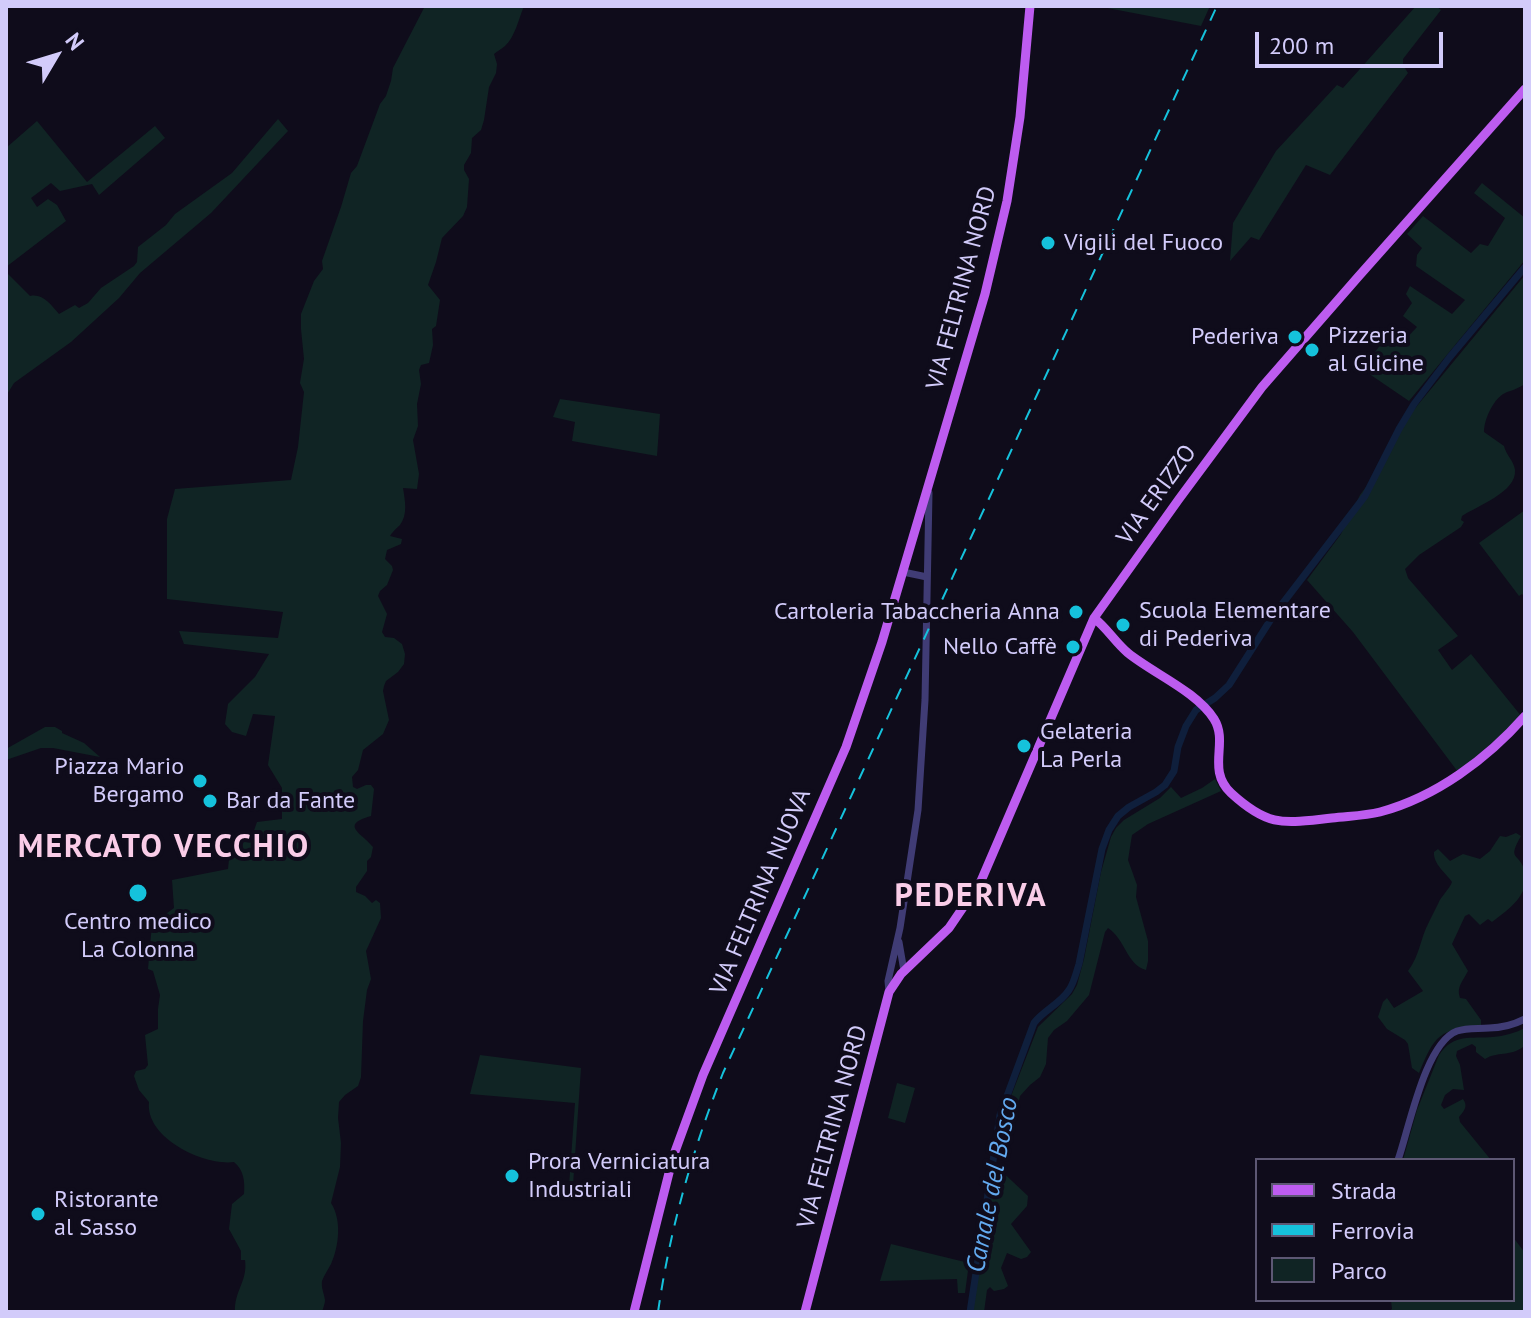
<!DOCTYPE html>
<meta charset="utf-8">
<style>
body{margin:0}
#map{position:relative;width:1531px;height:1318px;overflow:hidden;background:#0f0c1b;font-family:"PT Sans",sans-serif}
canvas{display:block}
.frame{position:absolute;inset:0;border:8px solid #d2cbfa;pointer-events:none}
.legend{position:absolute;left:1255px;top:1158px;width:260px;height:144px;box-sizing:border-box;background:#0f0c1b;border:2px solid #5d5874;margin:0;padding:10px 14px;list-style:none;font-size:24px;color:#d2cbfa}
.legend li{display:flex;align-items:center;gap:16px;height:40px}
.legend b{width:40px;border:2px solid #5d5874}
.north{position:absolute;left:16px;top:16px;width:80px;height:80px;-webkit-text-stroke:6px #0f0c1b;paint-order:stroke;rotate:52deg;font-size:22px;font-weight:700;line-height:32px;text-align:center;color:#d2cbfa}
.north::after{content:'';display:block;margin:auto;width:28px;height:36px;background:#d2cbfa;clip-path:polygon(50% 0,100% 100%,50% 72%,0 100%)}
.scale{position:absolute;left:1255px;top:32px;width:188px;height:36px;box-sizing:border-box;border:4px solid #d2cbfa;border-top:0;padding-left:10px;font-size:24px;line-height:28px;white-space:nowrap;color:#d2cbfa;-webkit-text-stroke:6px #0f0c1b;paint-order:stroke}
</style>
<div id="map">
<canvas width="1531" height="1318"></canvas>
<div class="frame"></div>
<ul class="legend">
<li><b style="height:10px;background:#bd5cf0"></b>Strada</li>
<li><b style="height:10px;background:#15c2dc"></b>Ferrovia</li>
<li><b style="height:22px;background:#102424"></b>Parco</li>
</ul>
<div class="north">N</div>
<div class="scale">200 m</div>
</div>
<script>
const g = document.querySelector('canvas').getContext('2d');
g.lineJoin = 'round';
function fillPath(path, color) { g.fillStyle = color; g.fill(path, 'evenodd'); }
function trace(path, color, width, dash) { g.strokeStyle = color; g.lineWidth = width; g.lineCap = dash ? 'butt' : 'round'; g.setLineDash(dash || []); g.stroke(path); }
function label(font, color, halo, rows, align = 'center') {
  g.font = font + ' "PT Sans",sans-serif'; g.lineWidth = 8; g.setLineDash([]); g.textBaseline = 'middle'; g.strokeStyle = halo; g.fillStyle = color; for (const [text, x, y, turn = 0] of rows) {
    g.save(); g.translate(x, y); g.rotate((+turn || 0) * Math.PI / 180); g.textAlign = isNaN(turn) ? turn : align; if (halo) g.strokeText(text, 0, 0); g.fillText(text, 0, 0); g.restore();
  }
}
fillPath(new Path2D(`
 M425 6H524C519 18 515 37 505 46 502 49 497 51 494 54L497 64 496 73 489 87 484 120 481 130 472 138 471 153 464 165V170L469 179 467 207 463 216 442 238 436 262 428 285 440 300 436 326 432 329 433 345 429 363 421 365 419 370 421 384 417 404 418 426 413 440 419 474 417 489 403 488C405 501 408 514 400 525 396 529 392 532 390 536L402 539 401 544 387 550 385 559 392 566 393 570 387 585 380 591 378 596 387 614 382 632 385 637 394 638 402 644 405 654 404 664 398 672 386 681 384 686 383 691 389 720 383 734 363 750 358 770 352 777 353 787 357 789 366 785H371L374 789 371 816C339 825 362 833 373 847L371 857 367 861V871L356 887V892L365 896 372 903 376 900 380 903 381 918 366 951 371 979 367 990 363 1021 361 1077 358 1086 345 1095 339 1102 338 1118 341 1143 340 1167 331 1203C342 1220 339 1246 331 1264 328 1270 324 1275 322 1281 321 1288 324 1293 325 1300 325 1304 323 1308 322 1312H235C234 1291 248 1281 245 1260H241V1251L229 1229 232 1204 244 1194C245 1182 244 1170 234 1162 204 1166 145 1138 149 1102L139 1090 134 1076 136 1071 145 1069 148 1065 145 1035 158 1029V1009L160 995 153 971 148 969 152 924 174 908 172 880 228 869 231 840 251 839 257 822 282 819V788L268 765 275 716 253 714 246 736 232 732 225 724 228 704 255 677 269 654 184 644 179 631 278 638 283 612 167 599V519L175 489 291 480 298 447 304 392 300 383 304 359 301 329V314L314 281 323 269 322 261 341 207 351 173 357 166 380 104 386 96 391 81 393 68Z
 M1097 6H1210L1201 26Z
 M1416 6H1436L1441 10 1403 59V65L1408 73 1330 175 1306 165 1259 240 1251 237 1230 261 1233 223 1276 151 1337 85 1343 88Z
 M278 119 288 131 211 213 140 273 119 298 71 342 14 383 6 396V272L30 296C43 293 51 305 59 314L75 305 79 308 88 303 101 288 134 266 137 262 138 247 166 225 175 214 232 173Z
 M37 121 87 182 155 126 165 138 99 195 92 184 60 191 51 183 31 198 37 207 48 199 57 205 66 221 6 267V148Z
 M1482 183 1525 218V260L1409 401 1362 369 1388 335 1401 344 1417 327 1403 316 1412 303 1406 294 1410 286 1452 314 1465 300 1416 266 1417 255 1422 248 1407 234 1423 216 1471 253 1480 244 1488 246 1505 218 1474 193Z
 M1525 275V384C1518 388 1514 390 1507 392 1494 397 1484 419 1484 432L1504 446C1506 455 1514 461 1515 470 1517 492 1477 506 1462 516L1461 520 1464 522 1461 527 1419 555 1405 569 1408 578 1458 636 1438 650 1452 670 1471 654 1522 717 1458 772 1353 632 1307 580 1341 534 1360 495 1386 460 1398 434 1412 412Z
 M560 399 660 414 657 456 572 441 575 422 553 417Z
 M1525 510V597L1522 594 1519 596 1479 543Z
 M45 727H55L62 731V733L84 743 100 757 53 748H41L6 760V749Z
 M1215 779 1221 791 1148 824 1132 835 1128 860 1137 885 1136 897 1148 941V961L1146 970C1127 965 1125 939 1108 928L1105 932 1089 995 1067 1021 1054 1030 1048 1038 1046 1064 1040 1077 1030 1085 1020 1096 1012 1131 1001 1135 1006 1109 1038 1027 1072 994 1077 985 1084 959 1101 872 1111 837 1116 828 1124 820 1160 798 1171 787 1181 798 1202 788Z
 M1516 833 1521 836C1507 861 1518 851 1525 871 1531 894 1508 910 1492 922L1488 919 1480 925 1469 914 1465 916 1452 944 1468 971C1463 981 1456 987 1460 998L1466 999 1481 1020V1026C1439 1029 1435 1035 1419 1073L1412 1068 1408 1044 1405 1040 1387 1029 1378 1017 1383 1002 1387 998 1394 1008 1423 991 1408 971C1420 955 1420 939 1429 922 1432 916 1435 910 1438 904 1441 896 1449 890 1452 882 1446 873 1433 864 1434 852L1438 849 1450 861 1463 854 1480 859 1490 851 1500 836 1506 837Z
 M1525 1028V1050L1523 1047C1509 1057 1498 1051 1485 1059L1476 1052V1047L1472 1044 1457 1051 1456 1056 1460 1065 1464 1090 1453 1089 1445 1095 1441 1105 1444 1109 1463 1099C1468 1106 1465 1110 1459 1117L1460 1122 1491 1160H1403L1417 1110 1439 1055C1454 1033 1470 1039 1493 1037 1504 1036 1515 1033 1525 1028Z
 M480 1055 581 1068 572 1200H568L575 1103 470 1094Z
 M897 1083 915 1088 905 1123 888 1118Z
 M996 1166 1028 1196 1027 1206 1011 1224 1031 1252 1027 1257 1021 1259 1007 1253 1001 1268 1008 1286 1004 1289 994 1291 990 1287 987 1290 984 1312H971Z
 M1513 1237 1525 1253V1312H1388L1392 1309 1391 1300H1513Z
 M891 1244 969 1263 965 1293H958L957 1279 880 1281Z`), '#102424');
trace(new Path2D(`
 M970 1312 1000 1115 1034 1023C1044 1010 1060 1004 1069 990 1074 983 1076 973 1079 964L1102 849 1109 830 1118 816 1129 807 1156 792 1165 785 1174 771 1178 747 1186 726 1196 710 1215 698 1229 685 1273 616 1365 496 1399 429 1414 404 1449 358 1525 267`), '#0f1f3c', 7);
trace(new Path2D(`
 M903 572 927 577
 M899 942 904 971
 M889 992 888 981 900 928 918 810 925 700 929 493
 M1398 1160C1409 1129 1425 1043 1457 1031 1467 1028 1478 1029 1489 1028 1502 1028 1513 1025 1525 1019`), '#403c75', 7);
trace(new Path2D(`
 M1094 618C1107 628 1115 642 1128 653 1154 674 1196 691 1214 719 1229 743 1206 769 1231 793 1269 828 1284 823 1332 818 1348 816 1364 816 1380 812 1436 797 1487 759 1525 716
 M634 1312 673 1157 703 1075 846 747 882 642 985 294 1007 201 1020 117 1030 6
 M805 1312 889 992 901 974 949 928 981 881 1094 618 1179 499 1262 387 1358 277 1525 89`), '#bd5cf0', 9);
trace(new Path2D(`
 M658 1312C670 1229 692 1151 723 1073L1217 6`), '#15c2dc', 2, [12, 10]);
for (const [x, y, r, color] of [
 [1048,243,8,"#15c2dc"],
 [1295,337,8,"#15c2dc"],
 [1312,350,8,"#15c2dc"],
 [1076,612,8,"#15c2dc"],
 [1123,625,8,"#15c2dc"],
 [1073,647,8,"#15c2dc"],
 [1024,746,8,"#15c2dc"],
 [200,781,8,"#15c2dc"],
 [210,801,8,"#15c2dc"],
 [138,893,10,"#15c2dc"],
 [512,1176,8,"#15c2dc"],
 [38,1214,8,"#15c2dc"]
]) { const dot = new Path2D(); dot.arc(x, y, r, 0, 2 * Math.PI); g.fillStyle = color; g.fill(dot); trace(dot, '#0f0c1b', 3); }
label('24px', '#d2cbfa', '#0f0c1b', [
 ["Vigili del Fuoco",1064,243],
 ["Pizzeria",1328,336],
 ["al Glicine",1328,364],
 ["Pederiva",1279,337,"right"],
 ["Scuola Elementare",1139,611],
 ["di Pederiva",1139,639],
 ["Cartoleria Tabaccheria Anna",1060,612,"right"],
 ["Nello Caffè",1057,647,"right"],
 ["Gelateria",1040,732],
 ["La Perla",1040,760],
 ["Piazza Mario",184,767,"right"],
 ["Bergamo",184,795,"right"],
 ["Bar da Fante",226,801],
 ["Centro medico",138,922,"center"],
 ["La Colonna",138,950,"center"],
 ["Prora Verniciatura",528,1162],
 ["Industriali",528,1190],
 ["Ristorante",54,1200],
 ["al Sasso",54,1228]
], 'left');
label('24px', '#d2cbfa', '#0f0c1b', [
 ["VIA FELTRINA NORD",962,288,-75],
 ["VIA ERIZZO",1157,495,-54],
 ["VIA FELTRINA NUOVA",761,892,-67],
 ["VIA FELTRINA NORD",833,1127,-75]
]);
label('italic 26px', '#63aaf0', '#0f0c1b', [
 ["Canale del Bosco",993,1185,-79]
]);
g.letterSpacing = '2px';
label('bold 32px', '#facde8', '#0f0c1b', [
 ["MERCATO VECCHIO",164,848],
 ["PEDERIVA",971,897]
]);
g.letterSpacing = '0px';
</script>
